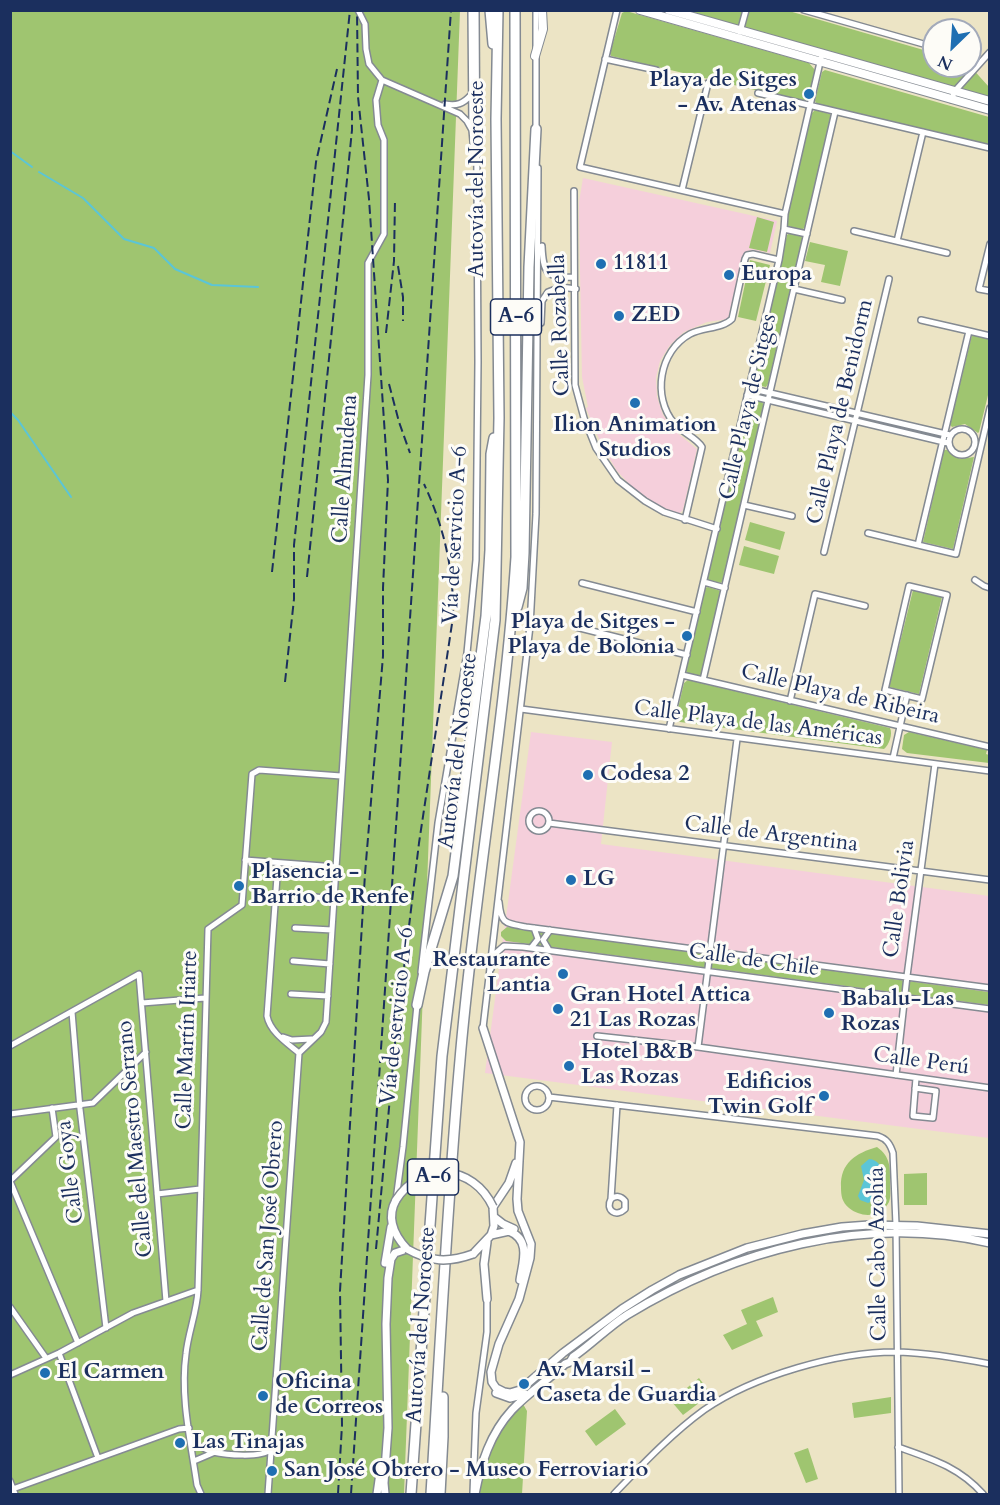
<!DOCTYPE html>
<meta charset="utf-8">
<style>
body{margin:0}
#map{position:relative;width:1000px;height:1505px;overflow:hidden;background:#ece4c5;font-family:Cardo,serif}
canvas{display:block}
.frame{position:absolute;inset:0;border:12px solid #1b2f5e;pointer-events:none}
.north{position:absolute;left:922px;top:18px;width:60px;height:60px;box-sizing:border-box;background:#fdfcf7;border:2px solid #a3aaba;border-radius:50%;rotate:205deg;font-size:16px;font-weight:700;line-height:24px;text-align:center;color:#1b2f5e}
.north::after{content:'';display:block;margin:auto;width:21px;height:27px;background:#1f6fb2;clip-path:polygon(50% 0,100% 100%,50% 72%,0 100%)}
</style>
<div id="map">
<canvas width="1000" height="1505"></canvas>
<div class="frame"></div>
<div class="north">N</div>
</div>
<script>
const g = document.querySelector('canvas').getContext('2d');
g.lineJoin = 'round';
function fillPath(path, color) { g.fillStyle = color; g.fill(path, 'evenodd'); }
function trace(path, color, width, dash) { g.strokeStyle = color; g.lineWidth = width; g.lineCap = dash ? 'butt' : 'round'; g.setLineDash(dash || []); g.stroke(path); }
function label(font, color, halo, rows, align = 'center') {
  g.font = font + ' Cardo,serif'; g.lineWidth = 6; g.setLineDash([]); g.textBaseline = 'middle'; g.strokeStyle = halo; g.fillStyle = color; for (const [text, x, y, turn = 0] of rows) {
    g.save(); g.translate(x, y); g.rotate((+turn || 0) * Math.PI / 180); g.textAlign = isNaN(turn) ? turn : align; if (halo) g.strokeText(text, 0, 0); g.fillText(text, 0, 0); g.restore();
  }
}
fillPath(new Path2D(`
 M583 178 777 221 770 253 753 250 747 251 742 258 728 319 707 322 684 332 670 345 660 361 656 378 657 397 663 415 675 431 697 449 683 510 679 514 657 505 632 487 617 471 602 446 586 408 588 407 582 377 579 217V202Z
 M531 732 612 742 601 844 989 896V1138L485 1073Z`), '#f5cfdb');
fillPath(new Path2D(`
 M10 11H460L404 1494H11Z
 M626 11 809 63 815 70 808 100 806 102 611 56 610 53 622 13Z
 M686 11H789L934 53V66H970L989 87V97Z
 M825 70 989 117V145L817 104 815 101 822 72Z
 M815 110 830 114 831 118 805 227 802 230 788 226 785 222 812 113Z
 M757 217 774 222 767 252 749 248Z
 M790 233 801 236 803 239 768 384 766 387 755 385 754 383 787 235Z
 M810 242 848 251 840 286 821 282 825 265 805 261Z
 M750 260 770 265 756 321 738 317Z
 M972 335 989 339V391L979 432 978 433 965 424 952 427 950 425Z
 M752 400 762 402 764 405 723 580 721 583 709 581 707 578 749 402Z
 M944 450H947L960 459 974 457 953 549 923 542Z
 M750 522 785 532 780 550 745 540Z
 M744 546 779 556 774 574 739 565Z
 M708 587 721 591 701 675 698 677 688 674 686 671 705 588Z
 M913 590 942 597 919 694 889 687Z
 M688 680 890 728C893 734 889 745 884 749L680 722 676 719V717L684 683Z
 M909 732 987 750 986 754 989 755V763L907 753 902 749 904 735Z
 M507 927 989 992V1005L506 941 501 936V932Z
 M877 1147C891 1157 890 1168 890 1184 890 1190 891 1197 889 1202 881 1218 861 1218 849 1208 842 1202 841 1196 841 1187 840 1163 856 1153 877 1147Z
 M927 1173V1205H904V1174Z
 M773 1297 778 1312 756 1321 763 1336 732 1350 723 1335 747 1324 741 1310Z
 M699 1378 711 1394 683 1415 671 1401Z
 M891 1397V1413L854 1418 852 1403Z
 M523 1404 527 1411 522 1494H478C487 1455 493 1433 523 1404Z
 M615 1409 626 1424 596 1446 585 1431Z
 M808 1448 818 1479 806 1483 794 1453Z`), '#9fc570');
fillPath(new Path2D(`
 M869 1159C888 1161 882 1185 879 1198L868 1203 860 1200 858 1196 864 1180 861 1166Z`), '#5bc5d7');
trace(new Path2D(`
 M10 151 32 167
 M39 172 83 198 124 239 154 248 175 269 212 285 258 287
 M10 412 18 420 71 497`), '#5bc5d7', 2);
const minor = new Path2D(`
 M358 10 365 24 366 49 369 64 382 80 460 114 467 121 472 130
 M471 10 472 130 474 153
 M536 10V132
 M617 10 580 167 785 214
 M804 10 934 47
 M740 32 746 10
 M605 59 656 70
 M970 59 977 65
 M758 93 990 148
 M952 100 954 92 990 52
 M445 104C457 106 463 104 471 95
 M682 190 708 83
 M574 191 575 385 584 418 596 448 618 480 645 501 664 512 717 529
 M784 229 807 234
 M854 231 947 253
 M897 241 923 132
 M990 244 979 289 990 291
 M542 246C543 272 546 279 574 277
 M794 289 842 300
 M921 320 969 331
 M541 323 542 301 548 292 561 287 576 289
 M990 336 969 331 918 545 956 554 990 408
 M749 388 950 435
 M747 395 948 443
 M949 442a13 13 0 1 1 26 0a13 13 0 1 1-26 0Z
 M744 505 792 516
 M685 520 702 447C696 437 682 433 674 423 652 397 659 351 690 334 703 327 722 329 732 319L745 259 747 255 753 254 779 260
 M868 533 918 545
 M824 552 889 279
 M975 580 984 586 990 588
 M704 582 725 588
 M582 583 697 612
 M909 586 947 595 922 699 885 690Z
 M576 627 687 655
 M682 675 990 747
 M703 680 835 112
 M790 701 815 594 865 606
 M521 709 990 771
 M669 729 779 260 784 229 785 214 821 58
 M893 758 907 695
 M529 821a10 10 0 1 1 20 0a10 10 0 1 1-20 0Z
 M549 823 990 880
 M245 860 336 867
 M278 863 267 1016C270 1032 287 1043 299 1053
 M297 895 334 899
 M499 902C501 924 505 923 526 927L990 988
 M295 928 332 930
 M531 948 538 939 534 928
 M549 950 543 940 550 930
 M293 961 330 964
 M491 969 496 953 504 946 523 947 990 1009
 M421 972 438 823 467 653 476 560 478 362 476 10
 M291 994 328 996
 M142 1003 205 998
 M72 1012 80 1109 106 1328
 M483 1028 530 626 536 514 538 168
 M597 1036 698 1047 990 1088
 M283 1037 292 1040 312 1039
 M10 1046 139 974 166 1301
 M698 1047 737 739
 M299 1053 321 1032 326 1022 368 375V263L384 234V140L378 125 376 100 382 80
 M896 1075 907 976 935 764
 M525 1098a12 12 0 1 1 24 0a12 12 0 1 1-24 0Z
 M915 1088 936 1091 933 1118 913 1116 916 1078
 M549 1097 878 1136C887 1139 890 1144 893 1153L896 1225 899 1494
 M10 1114 93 1103 146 1052
 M10 1181 78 1343
 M10 1181 56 1137 52 1108
 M157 1194 200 1189
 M611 1199C616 1195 621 1196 625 1201V1209C616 1218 605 1210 611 1199L617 1105
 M396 1200 403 1147 417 1005
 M10 1307 46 1358
 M59 1353 98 1458
 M10 1375 59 1353 133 1313 198 1290
 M191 1442C198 1445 206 1450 213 1452 226 1455 261 1458 270 1450
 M898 1447C932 1459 959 1467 983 1494
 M194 1461 215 1452
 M10 1481 15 1494
 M10 1490 179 1429 189 1428
 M473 1493 476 1413 487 1332V1299
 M201 1494 197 1485C191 1443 180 1397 186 1354 188 1333 197 1312 198 1290L208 929 242 905 252 774 259 770 341 776
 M268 1494 299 1053
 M614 1494C642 1465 671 1434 704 1410 753 1376 839 1351 899 1352 930 1353 959 1358 990 1364`);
const tertiary = new Path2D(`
 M483 1028 520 1142 517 1199 518 1211 531 1244 530 1258 519 1299 499 1344 491 1372 492 1382 496 1388 504 1392 510 1393 520 1390 563 1353 622 1309 652 1290 679 1275 747 1248 802 1234 842 1227 869 1225 917 1226 990 1234
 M494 1217 503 1224 514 1229
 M491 1235 509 1231C531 1240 523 1261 520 1280
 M473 1254 491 1235 494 1226 493 1207 509 1183 516 1163
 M385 1263 391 1227
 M487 1299 484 1264 487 1242
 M496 1393 510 1398 525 1394
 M377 1494 381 1466
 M385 1494 384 1483 388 1428 386 1324 388 1278 391 1259 395 1253 407 1249C394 1235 386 1218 396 1200
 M475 1494C481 1463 490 1434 512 1410 528 1393 548 1380 565 1364L570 1362 573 1357C592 1344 608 1327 627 1315 733 1250 866 1214 990 1243`);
const secondary = new Path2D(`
 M640 10 990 110
 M669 10 990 101
 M535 56 543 29 542 10`);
const motorway = new Path2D(`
 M490 10 493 44
 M517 607 522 588 524 553 529 267 536 129
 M417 1005 424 972 453 876 486 616 490 550 491 454 494 438
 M411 1494 442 1056 495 620 499 418 496 119 498 10
 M431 1494C440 1350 447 1205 460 1060 474 892 505 726 516 557L515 10
 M440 1494 443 1437V1397`);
trace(minor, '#848a92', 8);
trace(tertiary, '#848a92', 10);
trace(secondary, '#848a92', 10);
trace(motorway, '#848a92', 12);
trace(minor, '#fff', 5);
trace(tertiary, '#fff', 7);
trace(secondary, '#fff', 8);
trace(motorway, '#fff', 9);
trace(new Path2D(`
 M398 266 403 297V321
 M386 333 394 261 395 199
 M389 384 399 422 410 453
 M272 572 316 162 337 69
 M307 577 352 130V111
 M285 682 294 599V545L350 10
 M376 1249 395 1043 419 843 453 617C454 570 444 527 424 484
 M338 1494 342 1425 340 1291 365 874 383 656V588L388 480 369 199 358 97 357 10
 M351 1494 451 10`), '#1b2f5e', 2, [9, 4.5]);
const tertiaryBridge = new Path2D(`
 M396 1200C421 1161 473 1164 493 1207
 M407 1249C430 1262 448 1263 473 1254`);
trace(tertiaryBridge, '#848a92', 10, []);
trace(tertiaryBridge, '#fff', 7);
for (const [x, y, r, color] of [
 [809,94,6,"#1f6fb2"],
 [601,264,6,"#1f6fb2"],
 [729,275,6,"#1f6fb2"],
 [619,316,6,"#1f6fb2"],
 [635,403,6,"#1f6fb2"],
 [687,636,6,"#1f6fb2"],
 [588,775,6,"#1f6fb2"],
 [571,880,6,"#1f6fb2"],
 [239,886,6,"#1f6fb2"],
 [563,974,6,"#1f6fb2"],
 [558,1009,6,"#1f6fb2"],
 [829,1013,6,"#1f6fb2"],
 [569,1066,6,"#1f6fb2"],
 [824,1096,6,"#1f6fb2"],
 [45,1373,6,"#1f6fb2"],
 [524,1384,6,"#1f6fb2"],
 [263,1396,6,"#1f6fb2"],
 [180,1443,6,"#1f6fb2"],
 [272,1471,6,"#1f6fb2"]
]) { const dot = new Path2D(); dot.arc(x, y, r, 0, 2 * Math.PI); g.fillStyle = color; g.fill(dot); trace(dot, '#fdfcf7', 2); }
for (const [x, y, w] of [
 [516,317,51],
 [433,1177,51]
]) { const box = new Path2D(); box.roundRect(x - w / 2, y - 18, w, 36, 4.5); g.fillStyle = '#fdfcf7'; g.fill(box); trace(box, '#1b2f5e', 1.5); }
label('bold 21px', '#1b2f5e', null, [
 ["A-6",516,317],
 ["A-6",433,1177]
]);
label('bold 22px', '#1b2f5e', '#fdfcf7', [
 ["Playa de Sitges",797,81,"right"],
 ["- Av. Atenas",797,106,"right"],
 ["11811",613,264],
 ["Europa",741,275],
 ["ZED",631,316],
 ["Ilion Animation",635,426,"center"],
 ["Studios",635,451,"center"],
 ["Playa de Sitges -",675,623,"right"],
 ["Playa de Bolonia",675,648,"right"],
 ["Codesa 2",600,775],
 ["Plasencia -",251,873],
 ["Barrio de Renfe",251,898],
 ["LG",583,880],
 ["Restaurante",551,961,"right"],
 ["Lantia",551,986,"right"],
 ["Gran Hotel Attica",570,996],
 ["21 Las Rozas",570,1021],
 ["Babalu-Las",841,1000],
 ["Rozas",841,1025],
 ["Hotel B&B",581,1053],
 ["Las Rozas",581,1078],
 ["Edificios",812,1083,"right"],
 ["Twin Golf",812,1108,"right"],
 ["Av. Marsil -",536,1371],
 ["Caseta de Guardia",536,1396],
 ["El Carmen",57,1373],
 ["Oficina",275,1383],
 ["de Correos",275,1408],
 ["Las Tinajas",192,1443],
 ["San José Obrero - Museo Ferroviario",284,1471]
], 'left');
label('22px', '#1b2f5e', '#fdfcf7', [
 ["Autovía del Noroeste",478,179,-90],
 ["Calle Rozabella",561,325,-92],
 ["Calle Playa de Sitges",749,407,-77],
 ["Calle Playa de Benidorm",841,412,-77],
 ["Calle Almudena",346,469,-86],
 ["Vía de servicio A-6",456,535,-87],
 ["Calle Playa de Ribeira",840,695,13],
 ["Calle Playa de las Américas",758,724,7],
 ["Autovía del Noroeste",459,751,-83],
 ["Calle de Argentina",771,835,7],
 ["Calle Bolivia",900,899,-82],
 ["Calle de Chile",754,961,8],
 ["Vía de servicio A-6",398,1016,-84],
 ["Calle Martín Iriarte",188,1040,-88],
 ["Calle Perú",921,1062,8],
 ["Calle del Maestro Serrano",136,1139,-95],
 ["Calle Goya",71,1172,-97],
 ["Calle de San José Obrero",269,1236,-86],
 ["Calle Cabo Azohía",879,1254,-91],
 ["Autovía del Noroeste",422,1325,-86]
]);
</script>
